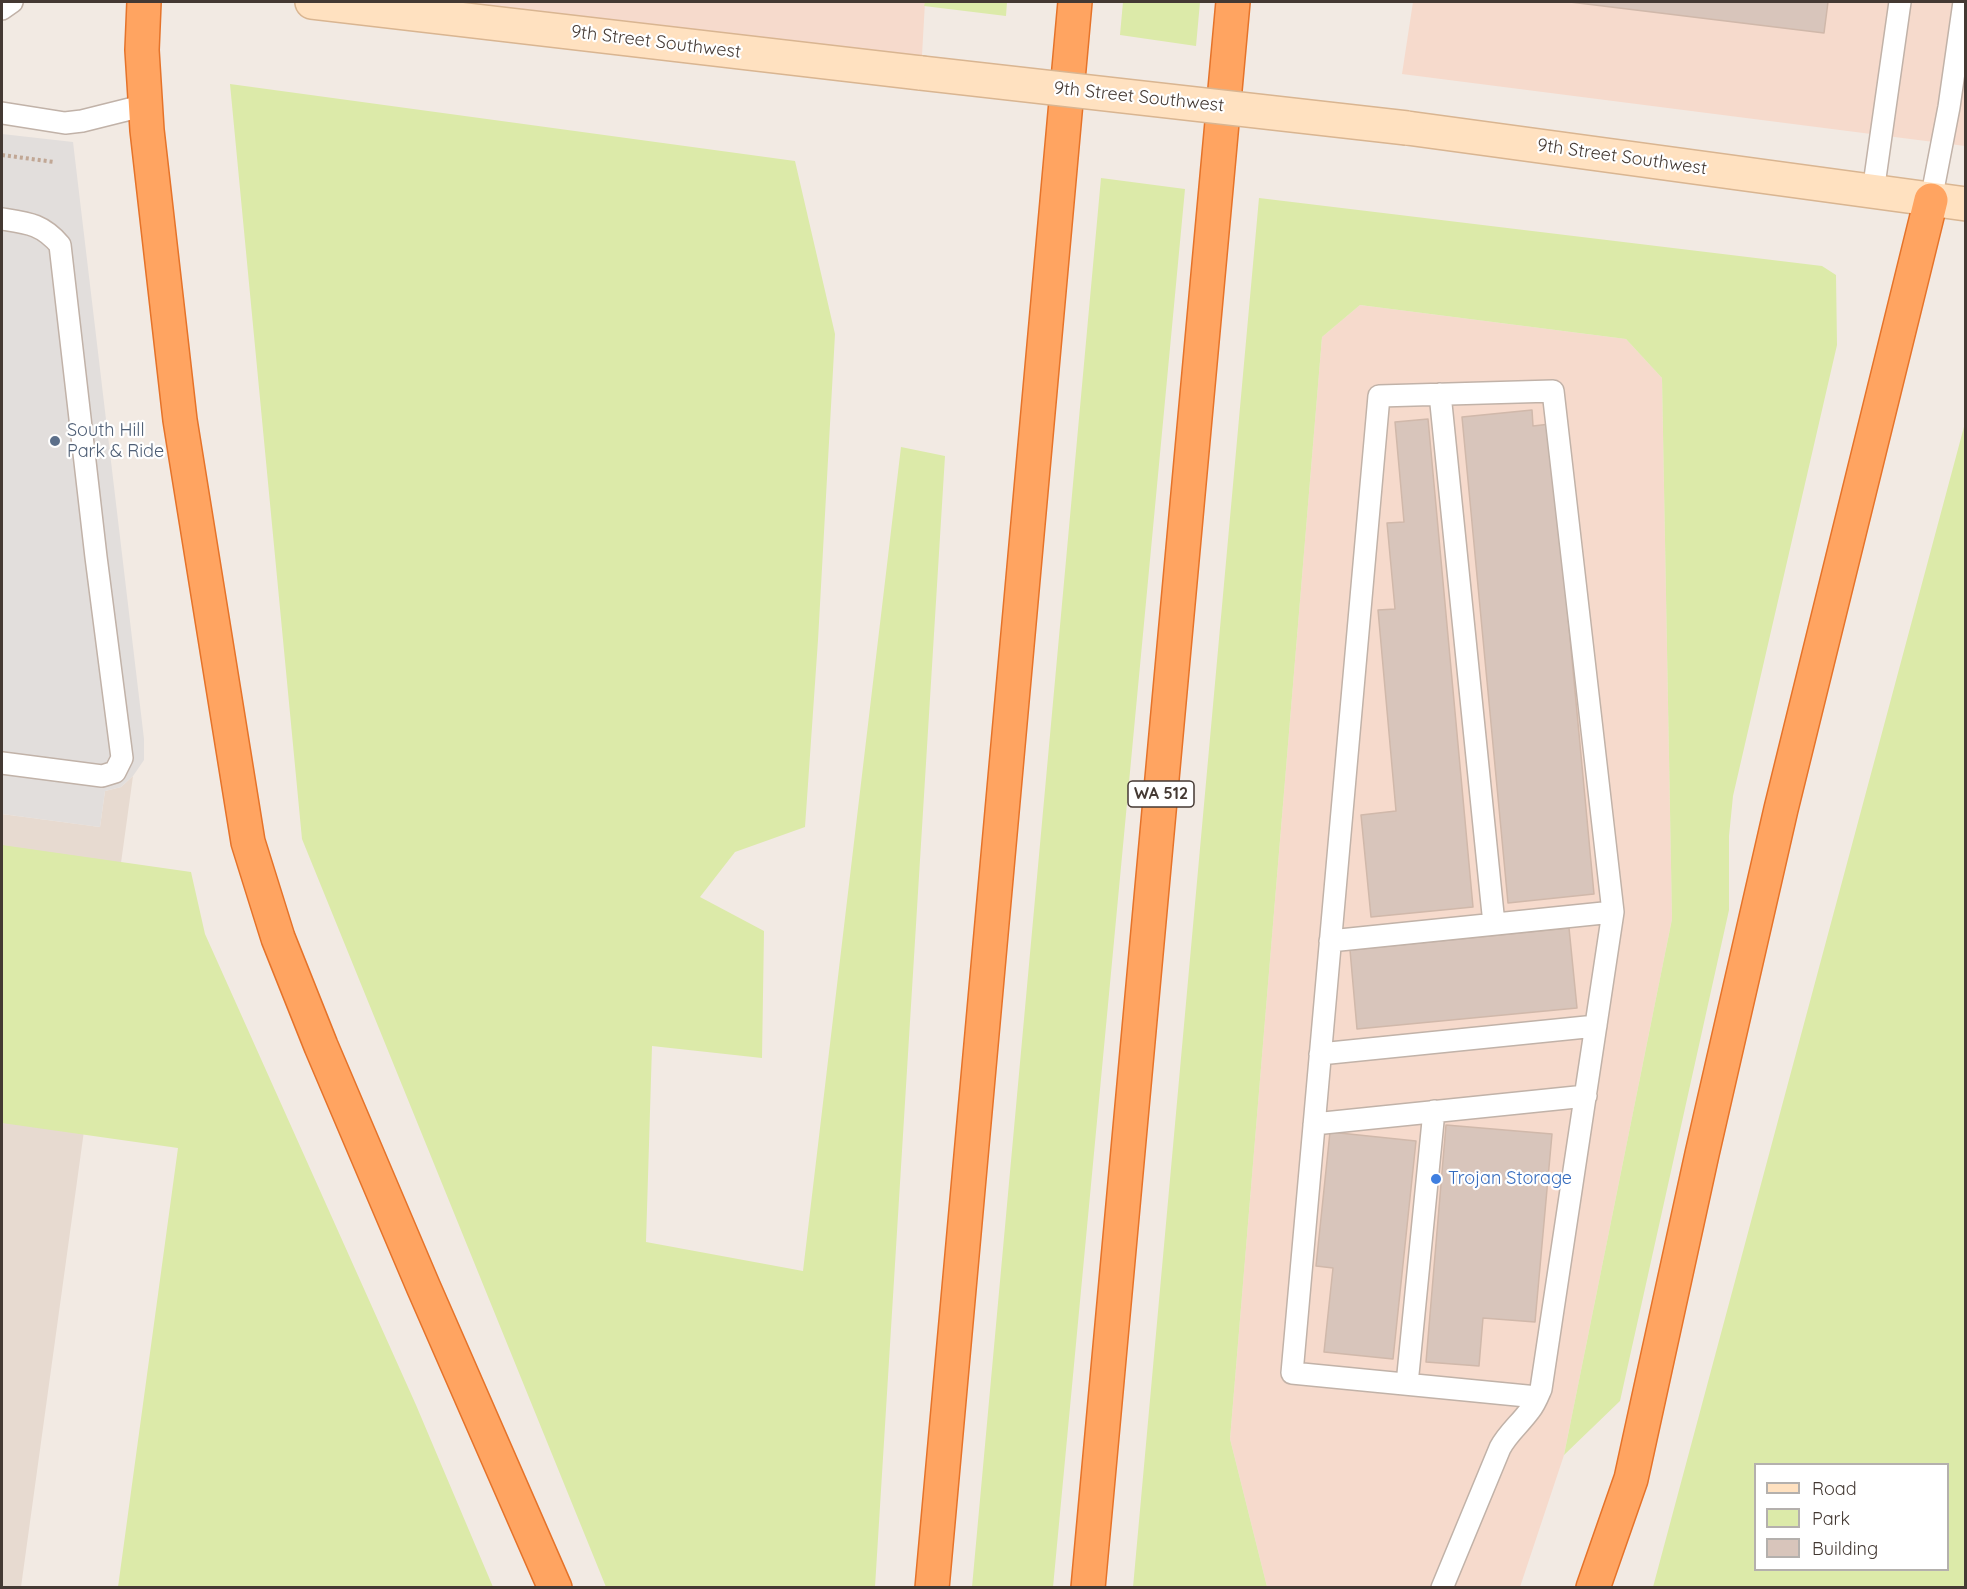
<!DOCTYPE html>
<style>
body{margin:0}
#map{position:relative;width:1967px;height:1589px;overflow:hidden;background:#f2eae3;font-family:Quicksand,sans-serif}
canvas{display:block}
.frame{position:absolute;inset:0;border:3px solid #443933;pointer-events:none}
.legend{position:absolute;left:1754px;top:1463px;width:195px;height:108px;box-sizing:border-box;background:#fff;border:2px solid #b4b0ad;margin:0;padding:8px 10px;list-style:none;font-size:18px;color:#443933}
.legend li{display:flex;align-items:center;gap:12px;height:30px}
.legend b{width:30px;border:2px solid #b4b0ad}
</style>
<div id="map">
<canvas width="1967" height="1589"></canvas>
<div class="frame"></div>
<ul class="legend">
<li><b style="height:8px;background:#ffe1c0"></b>Road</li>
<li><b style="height:16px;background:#dceaa9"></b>Park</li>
<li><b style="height:16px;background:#d8c5bb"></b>Building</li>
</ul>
</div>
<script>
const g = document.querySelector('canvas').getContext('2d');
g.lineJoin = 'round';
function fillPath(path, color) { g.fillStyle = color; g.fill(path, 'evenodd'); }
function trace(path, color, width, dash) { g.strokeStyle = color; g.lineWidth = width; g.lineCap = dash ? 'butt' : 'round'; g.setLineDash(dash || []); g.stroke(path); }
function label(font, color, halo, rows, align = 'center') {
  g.font = font + ' Quicksand,sans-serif'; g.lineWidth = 4.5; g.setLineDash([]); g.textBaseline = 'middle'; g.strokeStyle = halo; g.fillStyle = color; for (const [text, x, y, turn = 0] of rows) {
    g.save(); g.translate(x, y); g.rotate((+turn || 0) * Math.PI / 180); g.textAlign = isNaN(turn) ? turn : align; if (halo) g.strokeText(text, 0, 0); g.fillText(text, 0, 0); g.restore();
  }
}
fillPath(new Path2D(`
 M133 776 21 1587 2 1588V814L100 827 105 791 121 787Z`), '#e7dad0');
fillPath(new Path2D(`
 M312 2H925L921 73Z
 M1413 2H1965V146L1402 74Z
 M1360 305 1626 339 1662 378 1672 919 1564 1455 1520 1587H1267L1230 1439 1322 337Z`), '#f6dacc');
fillPath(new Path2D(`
 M925 2H1007L1006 16 924 6Z
 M1123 2H1200L1196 46 1120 35Z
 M230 84 795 161 835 334 818 640 805 827 735 852 700 897 764 931 762 1058 652 1046 646 1242 803 1271 901 447 945 456 875 1587H606L302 839Z
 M1101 178 1185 189 1053 1587H972Z
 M1259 198 1822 266 1836 275 1837 345 1733 796 1729 836V910L1620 1401 1564 1455 1672 919 1662 378 1626 339 1360 305 1322 337 1230 1439 1267 1587H1133Z
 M1965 423V1587H1653ZM1948 1464V1570H1756V1464Z
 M2 845 191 872 205 934 416 1405 493 1587H118L178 1148 2 1123Z`), '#dceaa9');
fillPath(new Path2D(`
 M2 134 73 142 144 739V760L133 776 121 787 105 791 100 827 2 814Z`), '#e2dedc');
const building = new Path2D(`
 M1570 2H1828L1824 33Z
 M1532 410 1533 426 1550 424 1594 894 1508 903 1462 417Z
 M1428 419 1473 907 1371 917 1361 815 1396 811 1378 610 1395 609 1387 523 1404 522 1395 422Z
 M1569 928 1577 1008 1357 1029 1350 950Z
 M1446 1125 1552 1134 1535 1322 1483 1318 1479 1366 1426 1362Z
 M1330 1132 1416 1141 1393 1359 1324 1352 1333 1268 1316 1266Z`);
fillPath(building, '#d8c5bb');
trace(building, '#d0b8aa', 1.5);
const lane = new Path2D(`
 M2 9 12 2
 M2 113 65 123 82 121 146 105
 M1873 192 1900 2
 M1931 200 1949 107 1964 2
 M2 219C28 223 42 224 60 245L96 557 122 758 115 772 102 776 2 763
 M1440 394 1494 924
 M1330 941 1613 912
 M1320 1054 1596 1026
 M1314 1124 1586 1096
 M1407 1384 1434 1111
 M1442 1588 1500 1448C1508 1433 1520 1424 1530 1410 1535 1404 1538 1396 1541 1389L1613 912 1553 391 1379 396 1292 1373 1537 1397`);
const secondary = new Path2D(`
 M312 2 921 73
 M1407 128 1966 204`);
const highway = new Path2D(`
 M144 2 142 50 147 130 180 420 248 842 278 938 321 1046 423 1286 555 1588
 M932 1588 1075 2
 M1088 1588 1233 2
 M1593 1588 1631 1479 1702 1154 1781 809 1931 200`);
trace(lane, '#c1b2a8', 24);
trace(secondary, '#d9b591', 36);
trace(highway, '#e5732a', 36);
trace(new Path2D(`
 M2 155 54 162`), '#c1a795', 4, [3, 3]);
trace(lane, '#fff', 21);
trace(secondary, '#ffe1c0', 33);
trace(highway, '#ffa461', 33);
const secondaryBridge = new Path2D(`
 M921 73 1407 128`);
trace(secondaryBridge, '#d9b591', 36, []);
trace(secondaryBridge, '#ffe1c0', 33);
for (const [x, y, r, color] of [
 [55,441,6,"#5c6f8a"],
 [1436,1179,6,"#3f7fe0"]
]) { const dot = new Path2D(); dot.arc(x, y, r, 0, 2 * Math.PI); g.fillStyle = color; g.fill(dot); trace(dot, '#fff', 2); }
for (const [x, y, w] of [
 [1161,794,66]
]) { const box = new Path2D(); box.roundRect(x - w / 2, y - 13, w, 26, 4.5); g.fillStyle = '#fff'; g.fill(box); trace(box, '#443933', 1.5); }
label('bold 16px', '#443933', null, [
 ["WA 512",1161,794]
]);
label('18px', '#443933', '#fff', [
 ["9th Street Southwest",656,42,7],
 ["9th Street Southwest",1139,97,6],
 ["9th Street Southwest",1622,157,8]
]);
label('18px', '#4e5e75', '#fff', [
 ["South Hill",67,431],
 ["Park & Ride",67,452]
], 'left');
label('18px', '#366cbe', '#fff', [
 ["Trojan Storage",1448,1179]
], 'left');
</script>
